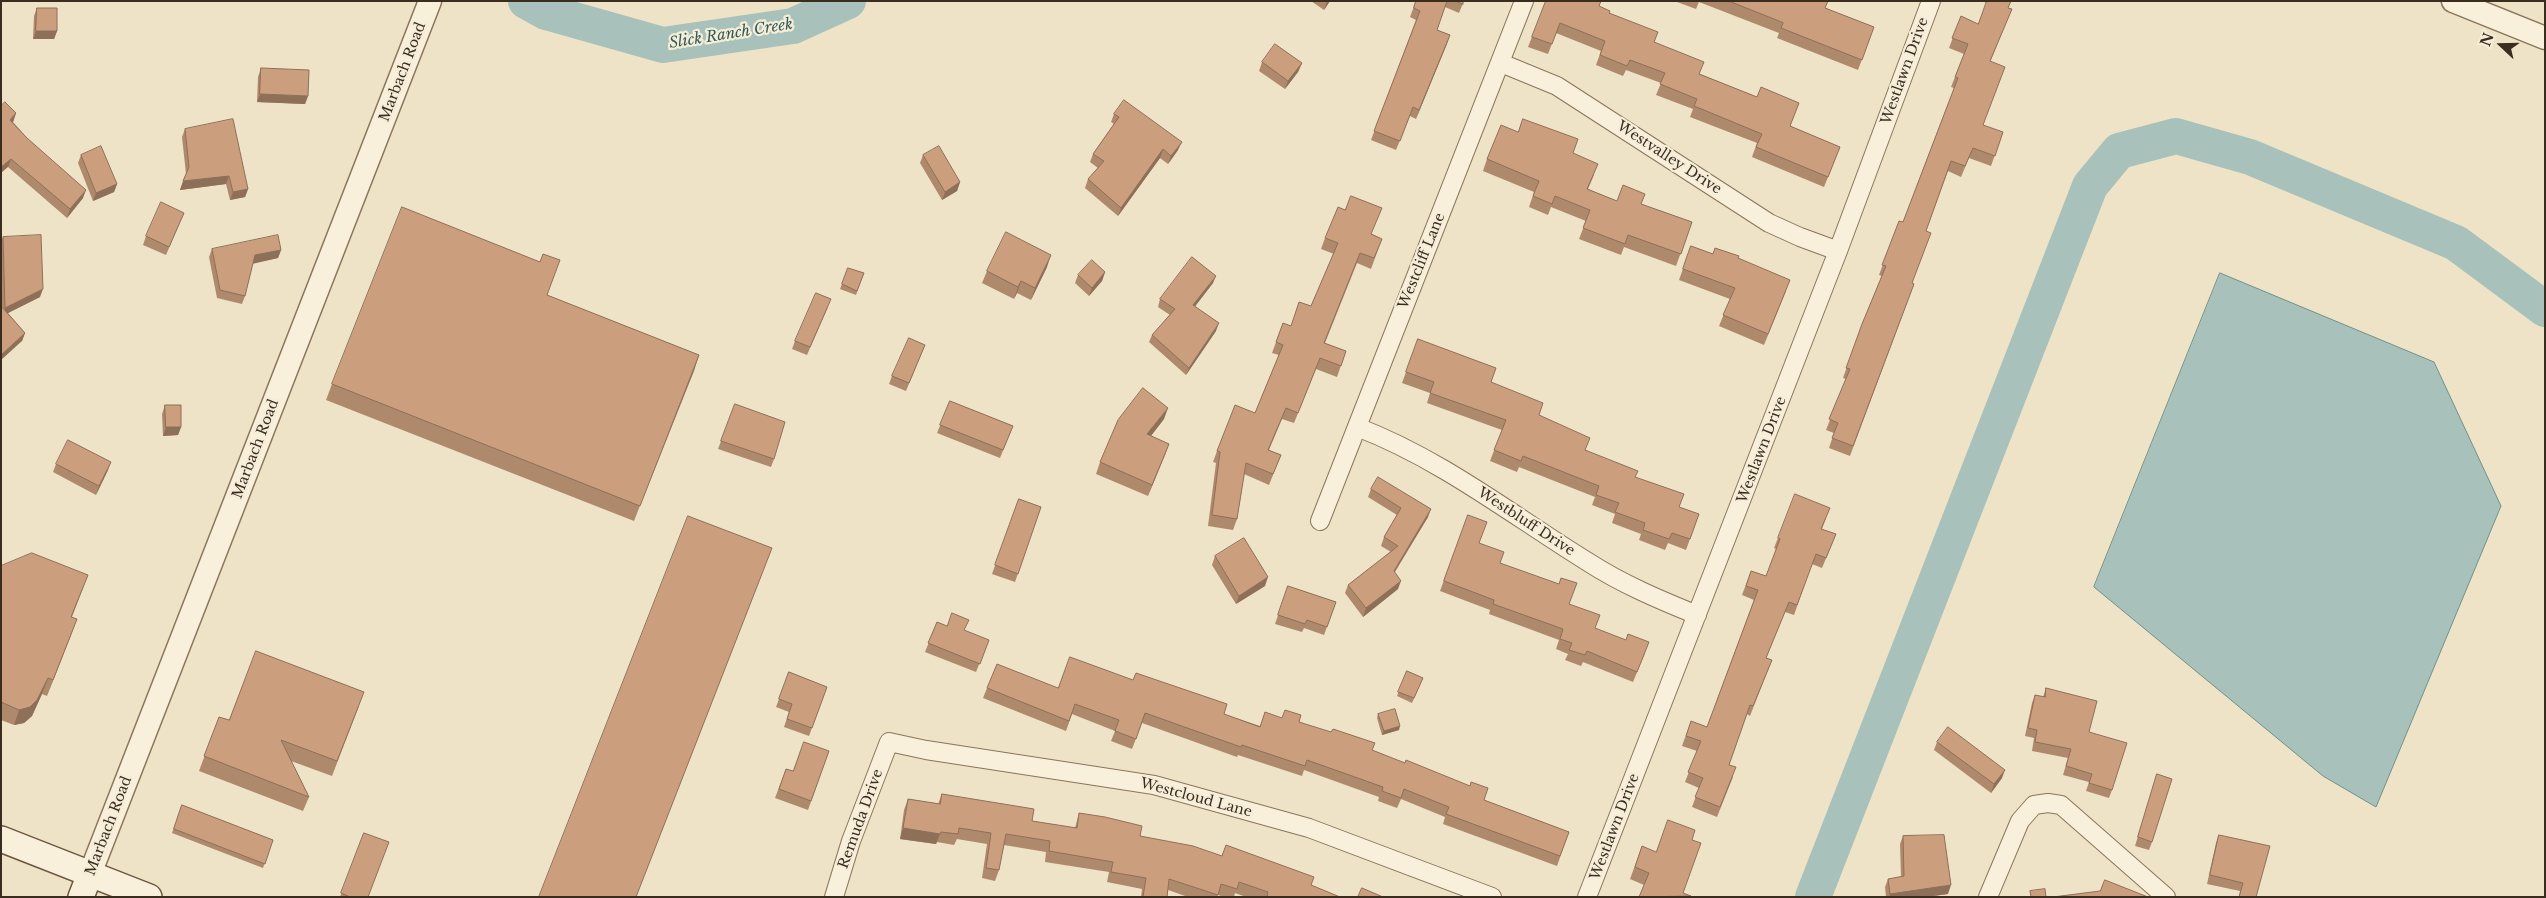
<!DOCTYPE html>
<style>
body{margin:0}
#map{position:relative;width:2546px;height:898px;overflow:hidden;background:#eee3c7;font-family:"Libre Baskerville",serif}
canvas{display:block}
.frame{position:absolute;inset:0;border:2px solid #3a2d20;pointer-events:none}
.north{position:absolute;left:2476px;top:20px;width:50px;height:50px;-webkit-text-stroke:4px #f5edd7;paint-order:stroke;rotate:291deg;font-size:14px;font-weight:700;line-height:20px;text-align:center;color:#3a2d20}
.north::after{content:'';display:block;margin:auto;width:18px;height:22px;background:#3a2d20;clip-path:polygon(50% 0,100% 100%,50% 72%,0 100%)}
</style>
<div id="map">
<canvas width="2546" height="898"></canvas>
<div class="frame"></div>
<div class="north">N</div>
</div>
<script>
const g = document.querySelector('canvas').getContext('2d');
g.lineJoin = 'round';
function fillPath(path, color) { g.fillStyle = color; g.fill(path, 'evenodd'); }
function trace(path, color, width, dash) { g.strokeStyle = color; g.lineWidth = width; g.lineCap = dash ? 'butt' : 'round'; g.setLineDash(dash || []); g.stroke(path); }
function label(font, color, halo, rows, align = 'center') {
  g.font = font + ' "Libre Baskerville",serif'; g.lineWidth = 4.5; g.setLineDash([]); g.textBaseline = 'middle'; g.strokeStyle = halo; g.fillStyle = color; for (const [text, x, y, turn = 0] of rows) {
    g.save(); g.translate(x, y); g.rotate((+turn || 0) * Math.PI / 180); g.textAlign = isNaN(turn) ? turn : align; if (halo) g.strokeText(text, 0, 0); g.fillText(text, 0, 0); g.restore();
  }
}
const water = new Path2D(`
 M2220 273 2434 362 2501 506 2376 807 2323 776 2094 587Z`);
fillPath(water, '#a8c2bb');
trace(water, '#6f9189', 1);
trace(new Path2D(`
 M526 1 546 12 663 45 793 26 848 1
 M1813 897 2090 186 2119 151 2176 136 2250 157 2456 243 2545 309`), '#a8c2bb', 36);
const minor = new Path2D(`
 M1501 63 1557 86 1769 223 1800 237 1838 251
 M1357 427C1441 459 1512 515 1588 562 1622 584 1660 600 1697 615
 M1320 521 1524 1
 M834 897 851 841 889 742 926 750 1154 785 1309 828 1492 897
 M1587 897 1838 251 1931 1
 M1988 897 2020 821 2034 805 2048 803 2061 805 2166 897`);
const tertiary = new Path2D(`
 M2453 1 2545 38
 M90 874 430 1`);
const secondary = new Path2D(`
 M1 839 149 897
 M81 897 90 874`);
trace(minor, '#8a755d', 20);
trace(tertiary, '#8a755d', 25);
trace(secondary, '#6c5640', 28);
trace(minor, '#f9f0db', 18);
trace(tertiary, '#f9f0db', 22);
trace(secondary, '#f9f0db', 25);
fillPath(new Path2D(`
 M1311 1H1330L1324 10Z
 M1416 1H1464L1459 13 1445 7 1437 30 1450 35 1416 119 1410 116 1396 150 1371 140 1416 20 1410 17Z
 M1546 1 1599 6 1654 42 1700 74 1757 97 1799 103 1790 126 1840 147 1824 187 1752 157 1757 143 1690 117 1693 109 1656 95 1661 83 1626 70 1623 76 1596 65 1601 51 1556 33 1548 54 1528 47Z
 M1678 1H1828L1825 8 1874 27 1858 70 1777 38 1779 33 1699 2 1696 9 1677 2Z
 M1984 1H2011L2008 8 2012 9 1990 62 1983 126 2003 132 1991 166 1969 158 1961 177 1948 171 1926 231 1912 283 1914 284 1850 456 1829 448 1834 433 1826 430 1846 379 1843 378 1862 324 1882 276 1879 275 1899 221 1903 222 1954 88 1951 87 1964 54 1949 48 1961 16 1978 24 1987 3 1984 2Z
 M37 8 57 31 54 39H33L34 16Z
 M1262 62 1302 63 1298 72 1285 89 1259 71Z
 M261 68 308 96 305 104 257 102 258 77Z
 M1 106 16 113 13 122 27 138 83 198 67 218 8 167Z
 M1114 114 1178 150 1168 164 1160 158 1118 216 1085 188 1088 179 1098 168 1090 162 1093 154 1114 124 1111 122Z
 M185 129 248 189 245 197 230 200 226 184 180 190 186 174 182 137Z
 M1518 132 1573 153 1594 175 1588 189 1617 201 1641 204 1692 222 1676 266 1624 247 1621 255 1579 239 1586 221 1551 207 1548 215 1529 207 1534 192 1483 171 1487 159Z
 M81 155 117 184 114 192 93 201 78 163Z
 M923 155 960 182 957 191 942 200 920 163Z
 M184 213 166 255 143 245 146 236Z
 M1372 234 1382 239 1371 269 1357 263 1325 343 1346 351 1337 377 1316 369 1294 423 1282 419 1269 450 1281 455 1269 485 1244 474 1237 519 1233 530 1208 526 1216 463 1213 462 1217 451 1255 413 1279 355 1272 353 1283 323 1291 326 1311 306 1334 254 1321 249 1325 238Z
 M3 237 40 297 8 313 25 333 22 341 2 307 1 241Z
 M1691 246 1713 254 1738 258 1786 291 1764 345 1719 326 1730 299 1679 280Z
 M212 249 281 250 278 258 253 263 245 296 242 304 217 298 209 257Z
 M1047 267 1031 300 1017 293 1014 299 982 283 987 271Z
 M848 268 864 273 856 295 840 289Z
 M1105 272 1102 281 1089 296 1075 283 1078 275Z
 M1213 283 1195 306 1216 331 1186 375 1149 342 1152 335 1170 315 1158 307 1160 299Z
 M547 295 699 355 634 521 326 400 332 384Z
 M828 307 807 355 792 349 795 341Z
 M1418 339 1491 382 1539 415 1586 450 1635 477 1679 507 1699 514 1686 550 1668 543 1665 550 1639 540 1641 534 1612 523 1615 514 1592 505 1595 497 1519 467 1517 472 1490 461 1502 430 1427 403 1430 393 1402 383Z
 M925 345 906 391 889 384 892 376Z
 M950 401 1013 426 1000 458 937 433Z
 M735 404 774 459 771 467 718 449Z
 M165 405 181 427 178 435 163 436 162 414Z
 M1164 419 1151 436 1169 444 1148 496 1096 474 1100 462Z
 M56 464 108 470 96 495 53 472Z
 M1371 489 1428 517 1395 572 1398 589 1363 617 1345 593 1348 585 1391 552 1381 546 1384 537 1397 515 1368 497Z
 M1019 499 1041 507 1015 582 992 574Z
 M1468 515 1479 543 1500 563 1569 604 1595 628 1645 653 1633 682 1583 662 1581 666 1565 660 1568 654 1556 649 1559 640 1489 614 1490 610 1440 591Z
 M1826 518 1822 529 1836 534 1832 544 1822 568 1812 564 1794 615 1785 612 1766 658 1772 660 1768 670 1750 716 1747 714 1729 765 1733 777 1717 817 1692 807 1699 788 1685 782 1697 751 1682 746 1691 721 1707 727 1754 600 1742 595 1751 571 1766 576 1776 549 1774 548 1778 538Z
 M1215 556 1265 586 1236 604 1212 565Z
 M1 566 88 575 72 617 71 635 47 696 42 694 32 716 24 723 14 725 1 720Z
 M1288 586 1336 602 1324 635 1304 628 1302 632 1275 624Z
 M937 622 947 626 965 631 989 640 976 672 925 652Z
 M1407 671 1423 678 1412 703 1397 696Z
 M789 672 827 687 809 736 784 727 789 712 776 707Z
 M987 688H1058L1224 714 1260 726 1282 718 1299 722 1372 750 1484 800 1569 832 1557 866 1443 824 1445 817 1401 799 1397 808 1378 801 1379 797 1304 770 1302 776 1238 755 1237 757 1142 723 1132 749 1111 741 1115 731 1072 714 1066 731 983 698Z
 M2046 688 2089 732 2112 790 2109 798 2086 791 2089 782 2063 775 2068 758 2032 751 2034 738 2025 736 2032 703 2035 695 2043 697Z
 M359 706 332 776 291 761 309 797 303 811 199 771 219 717 229 720Z
 M1378 714 1399 730 1382 735 1377 718Z
 M1937 742 2002 778 1991 793 1934 750Z
 M829 751 808 810 775 798 786 769 793 771Z
 M2157 774 2152 842 2149 850 2135 846Z
 M942 794 1032 821 1075 828 1079 813 1140 836 1222 856 1226 845 1311 885 1340 897H1246L1235 893 1234 897H1224L1218 895 1217 897H1188L1168 890 1167 897H1141L1142 889 1107 882 1109 872 1045 862 1046 852 1004 845 999 870 995 881 982 878 987 844 957 839 954 845 937 842 936 844 900 839 904 810 908 799 938 804Z
 M182 805 273 840 263 868 172 833Z
 M1695 830 1644 885 1630 879 1642 846 1656 852Z
 M364 833 368 897H340Z
 M2219 835 2256 897H2239L2240 891 2207 884 2216 843Z
 M1903 836 1948 894 1926 897H1886L1885 887 1888 879 1901 877 1900 844Z`), '#af896c');
fillPath(new Path2D(`
 M1327 1H1330L1324 10Z
 M36 31H57L54 39H33Z
 M1450 35 1447 44 1416 119 1419 110Z
 M1302 63 1298 72 1285 89 1288 81Z
 M260 94 308 96 305 104 257 102Z
 M16 113 13 122 7 128 10 120Z
 M1182 142 1178 150 1168 164 1171 156Z
 M1163 149 1160 158 1118 216 1121 208Z
 M11 159 8 167 1 173V167Z
 M229 176 226 184 180 190 183 181Z
 M960 182 957 191 942 200 945 192Z
 M117 184 114 192 93 201 96 193Z
 M248 189 245 197 230 200 233 192Z
 M86 190 83 198 67 218 70 209Z
 M281 250 278 258 252 264 255 255Z
 M1051 255 1047 267 1031 300 1035 288Z
 M1105 272 1102 281 1089 296 1092 288Z
 M1216 276 1213 283 1190 313 1193 305Z
 M1021 281 1017 293 1014 299 1018 287Z
 M43 289 40 297 2 316 5 308Z
 M1219 323 1216 331 1186 375 1189 368Z
 M25 333 22 341 1 360V355Z
 M699 355 694 371 634 521 640 506Z
 M1168 408 1164 419 1143 446 1147 434Z
 M166 427H181L178 435 163 436Z
 M1169 444 1165 455 1148 496 1152 485Z
 M111 462 108 470 96 495 99 486Z
 M1431 509 1428 517 1390 579 1394 571Z
 M1268 577 1265 586 1236 604 1239 596Z
 M1401 581 1398 589 1363 617 1366 608Z
 M77 619 71 635 47 696 53 680Z
 M48 678 42 694 32 716 24 723 14 725 19 710Z
 M1400 726 1399 730 1382 735 1384 731Z
 M2005 770 2002 778 1991 793 1994 784Z
 M903 828 940 834 936 844 900 839Z
 M1951 885 1948 894 1926 897H1889L1890 894Z`), '#8e6f58');
const building = new Path2D(`
 M1416 1H1447L1437 30 1450 35 1419 110 1413 107 1400 141 1374 131 1420 11 1414 8Z
 M1456 1H1463V4Z
 M1546 1H1601L1599 6 1610 11 1609 13 1658 32 1654 42 1704 62 1699 74 1757 97 1761 87 1799 103 1790 126 1840 147 1828 177 1756 147 1762 134 1694 106 1697 99 1660 84 1665 73 1630 60 1627 66 1600 55 1605 41 1560 23 1552 44 1532 37Z
 M1729 1H1828L1825 8 1874 27 1862 60 1781 28 1783 23Z
 M1987 1H2011L2008 8 2012 9 1990 61 2005 67 1983 125 2003 132 1995 156 1973 148 1965 166 1951 161 1926 231 1931 233 1912 283 1914 284 1853 446 1832 438 1838 423 1829 419 1850 369 1846 368 1862 324 1886 266 1882 265 1899 221 1903 222 1958 78 1955 77 1968 44 1952 38 1961 16 1978 24Z
 M37 8H57V31H36Z
 M1275 44 1302 63 1288 81 1262 62Z
 M261 68 309 70 308 96 260 94Z
 M1124 100 1182 142 1171 156 1163 149 1121 208 1088 179 1104 161 1093 154 1119 117 1114 114Z
 M5 102 16 113 10 120 27 138 86 190 70 209 11 159 1 167V106Z
 M233 119 248 189 233 192 229 176 183 181 189 167 185 129Z
 M1523 119 1578 139 1573 153 1598 164 1587 189 1617 201 1623 185 1645 194 1641 204 1692 222 1681 254 1628 235 1625 244 1583 228 1590 210 1555 196 1552 204 1533 196 1539 181 1487 159 1501 125 1518 132Z
 M101 146 117 184 96 193 81 155Z
 M939 146 960 182 945 192 923 155Z
 M1351 196 1382 208 1371 234 1382 239 1374 258 1360 253 1324 343 1346 351 1341 366 1320 358 1298 413 1286 408 1268 450 1281 455 1273 474 1246 463 1237 519 1212 515 1220 452 1217 451 1235 405 1255 413 1283 345 1276 342 1283 323 1291 326 1299 302 1311 306 1338 243 1325 238 1338 207 1345 210Z
 M161 202 184 213 169 247 146 236Z
 M402 207 540 262 543 254 560 260 547 295 699 355 640 506 332 384Z
 M1006 232 1051 255 1035 288 1021 281 1018 287 987 271Z
 M41 235 43 289 5 308 3 237Z
 M278 235 281 250 255 255 245 296 220 290 212 249Z
 M1691 246 1713 254 1715 248 1739 256 1738 258 1790 280 1768 334 1723 315 1735 288 1683 269Z
 M1192 257 1216 276 1193 305 1219 323 1189 368 1152 335 1175 309 1160 299Z
 M1092 260 1105 272 1092 288 1078 275Z
 M848 268 864 273 857 291 842 284Z
 M816 293 831 299 810 347 795 341Z
 M1 306 25 333 1 355Z
 M909 338 925 345 909 383 892 376Z
 M1418 339 1496 368 1491 382 1543 403 1539 415 1590 438 1585 450 1638 471 1635 477 1684 494 1679 507 1699 514 1690 539 1672 533 1669 539 1643 530 1645 523 1615 512 1619 503 1596 495 1599 486 1523 456 1521 461 1494 450 1506 420 1430 393 1434 382 1406 372Z
 M1143 388 1168 408 1147 434 1169 444 1152 485 1100 462 1118 420Z
 M950 401 1013 426 1003 450 940 425Z
 M735 404 785 422 774 459 721 441Z
 M165 405H181V427H166Z
 M68 440 111 462 99 486 56 464Z
 M1378 477 1431 509 1394 571 1401 581 1366 608 1348 585 1398 546 1384 537 1401 508 1371 489Z
 M1795 494 1830 508 1821 529 1836 534 1826 558 1816 554 1797 605 1789 602 1766 658 1772 660 1753 706 1750 705 1729 765 1736 767 1720 807 1695 797 1703 778 1688 772 1701 741 1686 736 1691 721 1707 727 1758 590 1746 586 1751 571 1766 576 1780 539 1778 538Z
 M1019 499 1041 507 1018 574 995 565Z
 M1468 515 1487 522 1479 543 1504 552 1500 563 1559 584 1561 578 1577 583 1569 604 1600 615 1595 628 1626 640 1628 634 1649 642 1637 672 1587 651 1585 655 1569 650 1572 643 1560 639 1563 629 1493 604 1494 600 1444 581Z
 M688 516 772 548 636 897H539Z
 M1244 538 1268 577 1239 596 1215 556Z
 M32 553 88 575 71 617 77 619 53 680 48 678 37 700 30 707 19 710 1 702V566Z
 M1288 586 1336 602 1327 627 1307 620 1305 624 1278 615Z
 M952 613 969 620 964 630 989 640 980 664 928 643 937 622 947 626Z
 M256 651 364 692 337 761 281 740 309 797 204 756 219 717 229 720Z
 M1070 657 1133 680 1136 673 1227 704 1224 714 1260 727 1265 712 1282 718 1285 710 1301 715 1299 722 1331 732 1333 729 1375 743 1372 750 1405 763 1406 760 1470 786 1471 782 1488 788 1484 800 1569 832 1560 856 1446 814 1449 807 1404 789 1401 798 1382 791 1383 787 1307 760 1305 766 1242 745 1241 747 1145 713 1136 739 1115 731 1119 720 1075 704 1069 721 987 688 997 664 1058 688Z
 M1407 671 1423 678 1414 698 1398 692Z
 M789 672 827 687 812 728 787 719 792 704 779 699Z
 M2046 688 2097 701 2089 732 2127 743 2112 790 2089 783 2092 774 2066 766 2071 749 2035 742 2037 730 2028 728 2035 695 2045 697Z
 M1395 709 1400 726 1384 731 1378 714Z
 M1948 727 2005 770 1994 784 1937 742Z
 M804 742 829 751 811 801 779 789 786 769 793 771Z
 M2157 774 2172 779 2152 842 2138 837Z
 M942 794 1034 809 1032 821 1077 828 1079 813 1105 817 1142 826 1140 836 1193 846 1222 856 1226 845 1314 877 1311 885 1340 897H1267L1268 892 1239 882 1237 889 1221 884 1218 895 1169 879 1167 897H1143L1146 878 1111 872 1113 862 1049 851 1050 841 1006 834 999 870 986 868 991 833 959 828 958 834 941 832 940 834 903 828 908 799 940 804Z
 M182 805 273 840 265 864 174 829Z
 M1668 820 1695 830 1692 840 1701 843 1683 893 1691 896 1639 897 1649 873 1635 867 1642 846 1656 852Z
 M364 833 389 842 368 897H350L341 893Z
 M1944 835 1951 885 1890 894 1888 879 1904 876 1903 836Z
 M2219 835 2270 846 2256 897H2239L2243 883 2210 875Z
 M2105 880 2148 897H2053L2100 891Z
 M1362 888 1383 897H1358Z
 M2045 889 2046 897H2031L2030 891Z`);
fillPath(building, '#cb9f7e');
trace(building, '#8e6f58', 1);
label('14px', '#3a2d20', '#f5edd7', [
 ["Westlawn Drive",1905,71,-70],
 ["Marbach Road",403,72,-69],
 ["Westvalley Drive",1669,158,33],
 ["Westcliff Lane",1422,261,-68],
 ["Marbach Road",256,449,-69],
 ["Westlawn Drive",1762,450,-69],
 ["Westbluff Drive",1526,522,33],
 ["Westcloud Lane",1196,798,15],
 ["Remuda Drive",861,819,-70],
 ["Marbach Road",109,826,-69],
 ["Westlawn Drive",1615,827,-69]
]);
label('italic 15px', '#305a57', '#f5edd7', [
 ["Slick Ranch Creek",731,34,-9]
]);
</script>
